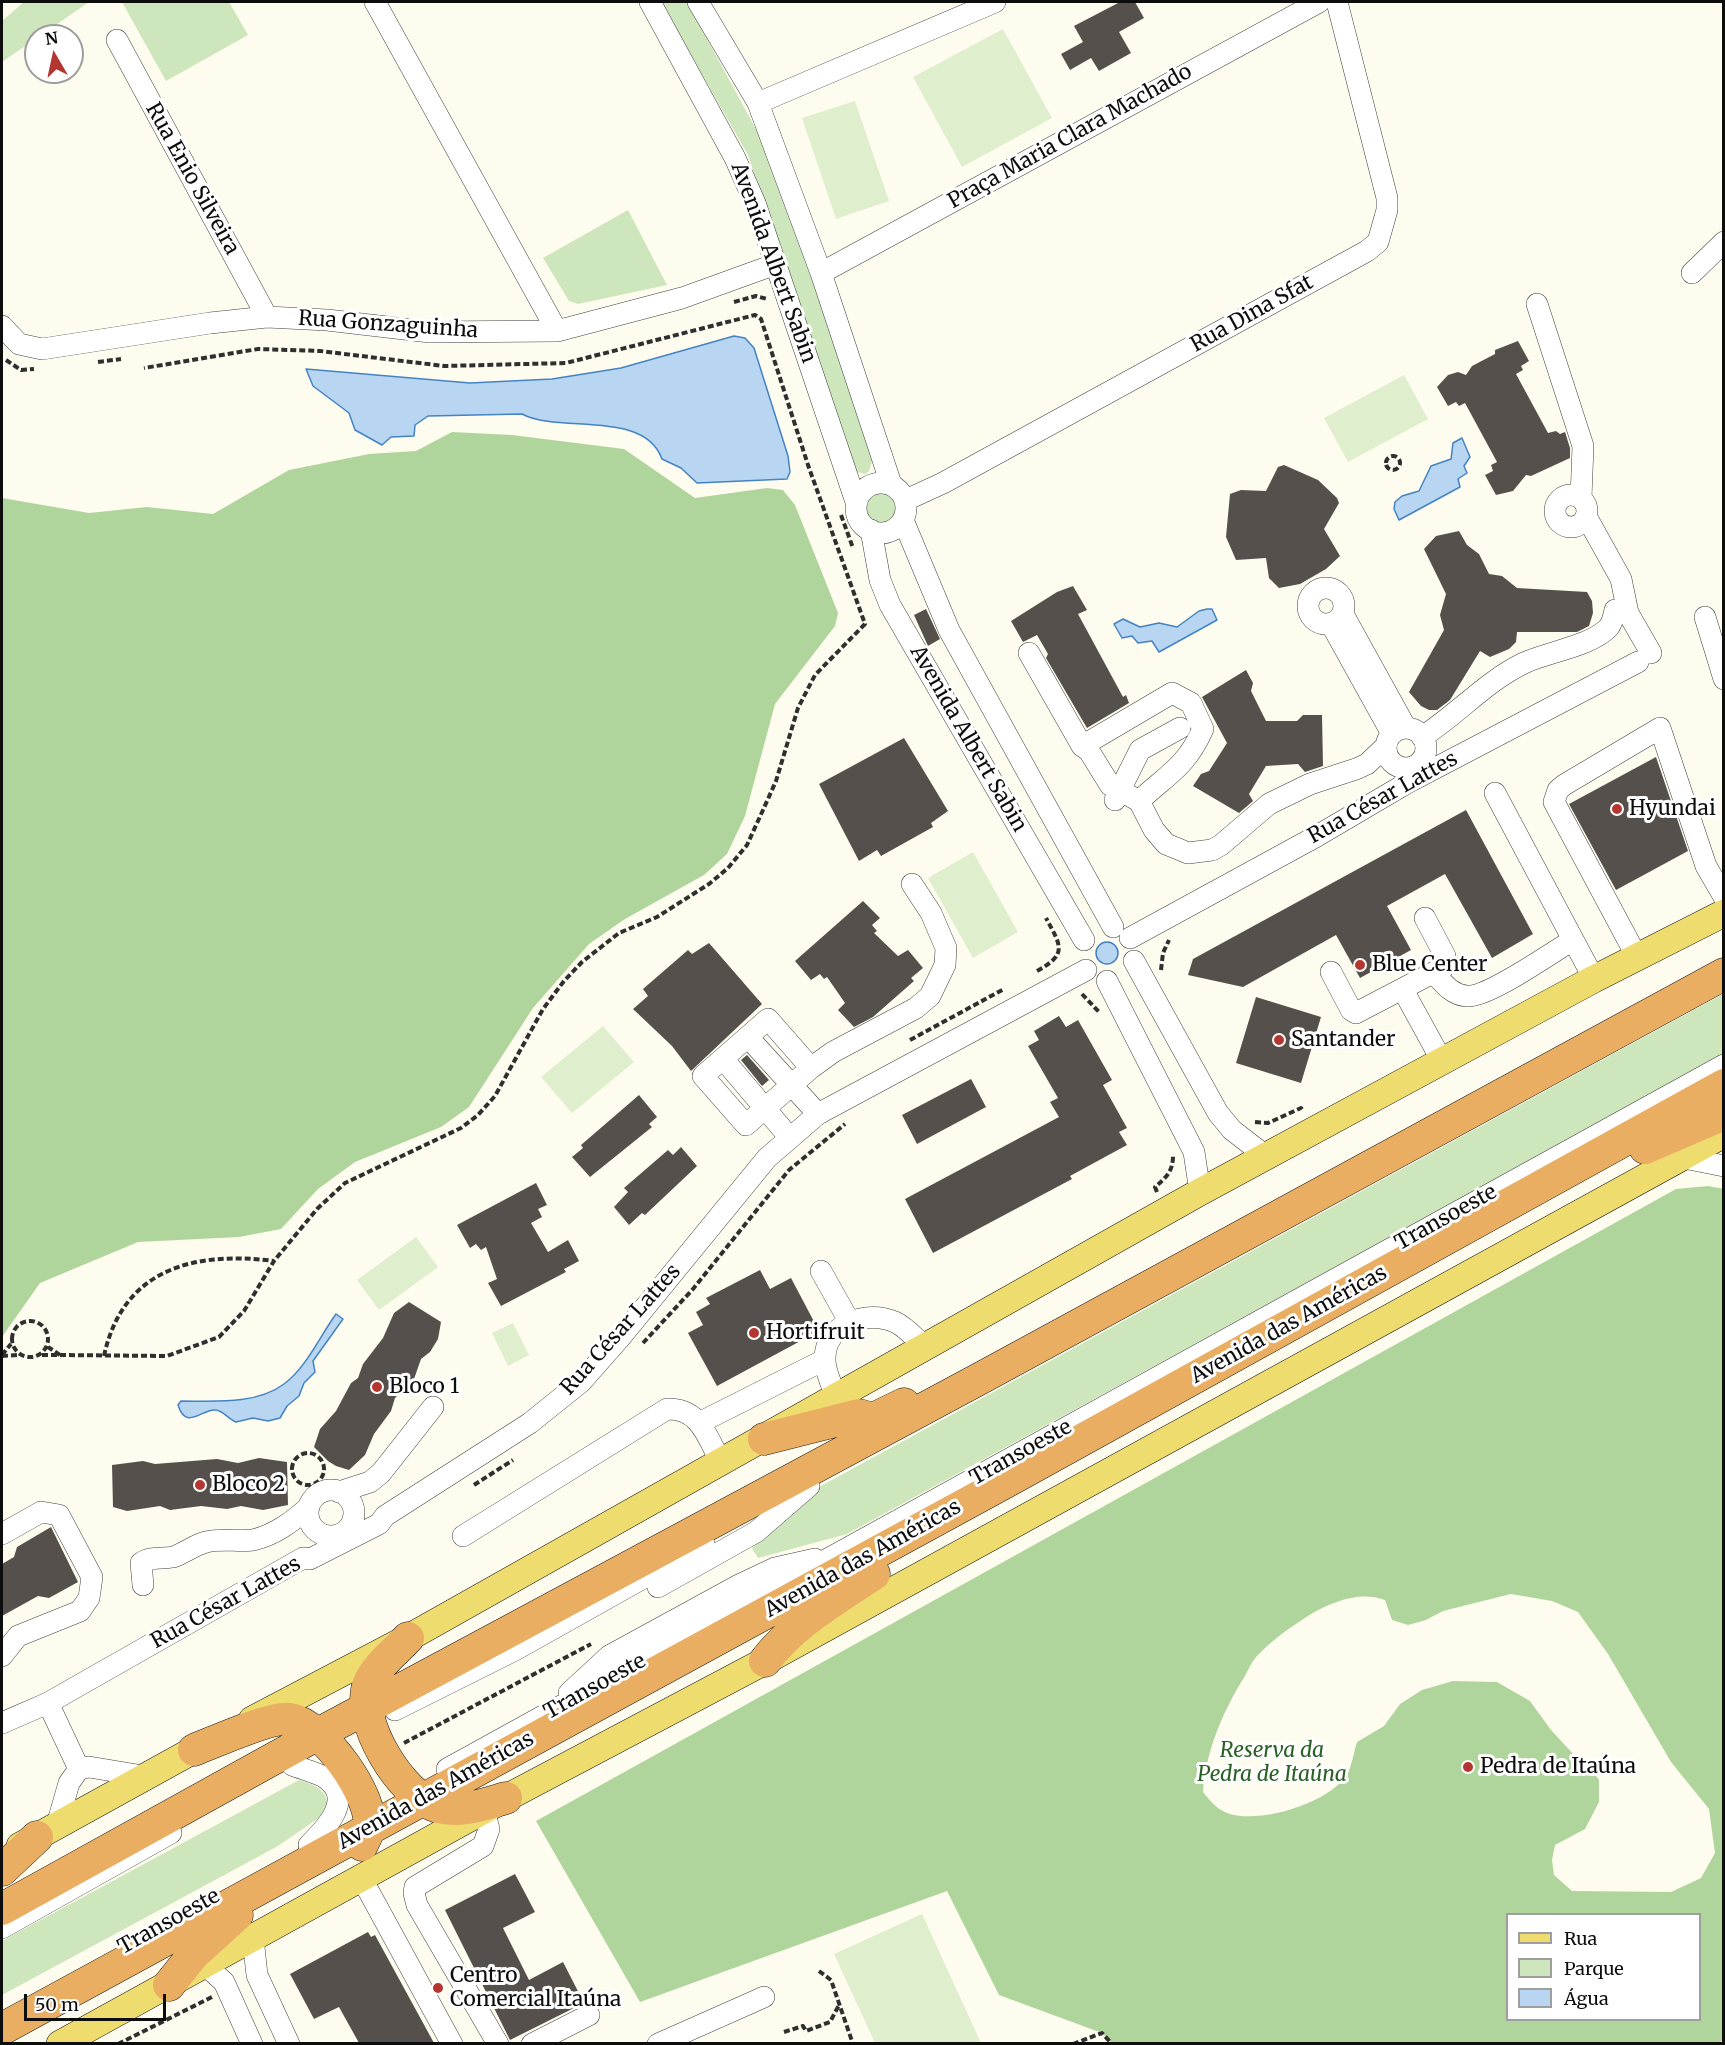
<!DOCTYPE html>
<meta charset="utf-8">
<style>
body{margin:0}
#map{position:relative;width:1725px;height:2045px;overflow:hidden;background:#fefcef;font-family:Merriweather,serif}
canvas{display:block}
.frame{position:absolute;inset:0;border:3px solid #0d0d0d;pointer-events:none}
.legend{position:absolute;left:1506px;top:1913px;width:195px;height:108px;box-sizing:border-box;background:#fff;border:2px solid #9e9e9e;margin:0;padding:8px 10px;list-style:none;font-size:18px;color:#0d0d0d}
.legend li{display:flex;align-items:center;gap:12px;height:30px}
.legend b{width:30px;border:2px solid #9e9e9e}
.north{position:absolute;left:24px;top:24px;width:60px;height:60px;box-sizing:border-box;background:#fff;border:2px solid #9e9e9e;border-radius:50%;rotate:351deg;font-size:16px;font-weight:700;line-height:24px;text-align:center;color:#0d0d0d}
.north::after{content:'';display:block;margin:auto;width:21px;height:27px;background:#b33730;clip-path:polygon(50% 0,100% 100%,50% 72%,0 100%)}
.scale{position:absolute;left:24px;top:1994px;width:142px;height:27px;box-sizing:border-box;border:3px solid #0d0d0d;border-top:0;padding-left:8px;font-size:18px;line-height:21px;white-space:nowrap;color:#0d0d0d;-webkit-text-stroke:4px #fff;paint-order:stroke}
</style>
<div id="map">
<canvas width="1725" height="2045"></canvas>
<div class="frame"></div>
<ul class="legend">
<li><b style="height:8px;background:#eedc6f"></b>Rua</li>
<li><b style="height:16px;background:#cde6bb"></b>Parque</li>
<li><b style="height:16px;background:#b8d6f1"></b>Água</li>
</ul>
<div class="north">N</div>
<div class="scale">50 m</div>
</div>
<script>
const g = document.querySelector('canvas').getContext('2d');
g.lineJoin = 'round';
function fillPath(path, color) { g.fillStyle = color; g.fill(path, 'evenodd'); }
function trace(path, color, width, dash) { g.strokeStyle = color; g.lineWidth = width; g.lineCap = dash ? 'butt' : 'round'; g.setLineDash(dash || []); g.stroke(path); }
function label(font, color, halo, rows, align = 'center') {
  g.font = font + ' Merriweather,serif'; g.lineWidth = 6; g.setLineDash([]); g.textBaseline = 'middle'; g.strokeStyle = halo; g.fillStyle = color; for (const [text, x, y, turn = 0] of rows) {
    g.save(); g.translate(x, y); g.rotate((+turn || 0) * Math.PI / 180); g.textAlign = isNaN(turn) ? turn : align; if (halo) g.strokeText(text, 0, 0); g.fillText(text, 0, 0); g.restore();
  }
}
fillPath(new Path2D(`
 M24 2H89L2 62V21Z
 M122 2H229L248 35 166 81Z
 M661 2H687L771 157 872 461 869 471 865 474 854 471 748 155Z
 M628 210 667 285 578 304 569 301 543 258Z
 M865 508a16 16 0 1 1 32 0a16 16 0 1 1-32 0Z
 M1723 994V1055L847 1534 758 1558 752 1548 819 1487Z
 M299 1780C317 1785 332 1793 326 1813L278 1846 2 1995V1941Z`), '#cde6bb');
fillPath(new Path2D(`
 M452 432 512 435 624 449 695 498 767 488 783 490 795 505 838 613 835 626 775 704 745 816 727 854 704 875 625 919 589 944 533 1008 469 1107 441 1127 355 1162 318 1189 281 1229 239 1237 138 1242 40 1283 2 1337V498L89 513 147 507 213 514 289 470 369 454 416 451Z
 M1708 1186 1724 1189 1723 2040 1717 2044 1112 2043 1102 2033 999 1995 947 1891 640 2002 536 1821 1676 1189ZM1511 1594 1552 1601 1578 1612 1608 1654 1671 1762 1709 1809 1715 1853 1701 1878 1671 1892 1572 1891 1554 1875 1552 1860 1555 1845 1585 1829 1599 1802V1780L1589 1766 1576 1757 1551 1730 1530 1701 1497 1682 1453 1681 1422 1690 1400 1704 1384 1726 1357 1742C1354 1752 1352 1764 1348 1773 1331 1803 1258 1825 1227 1813 1217 1809 1209 1800 1203 1792 1206 1750 1223 1711 1245 1676 1249 1668 1253 1659 1260 1653 1274 1638 1294 1625 1311 1614 1334 1601 1360 1591 1385 1600L1392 1620 1408 1625 1426 1620 1443 1611ZM1508 1914H1700V2020H1508Z`), '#b0d59c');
fillPath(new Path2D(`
 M1003 29 1052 118 962 167 913 77Z
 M855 101 889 201 836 219 802 118Z
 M1404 375 1428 419 1348 462 1324 418Z
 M973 852 1018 932 973 958 928 878Z
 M603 1026 634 1062 572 1113 541 1077Z
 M416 1237 438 1267 379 1310 357 1280Z
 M513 1323 529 1355 508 1366 492 1333Z
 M922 1914 981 2043H875L834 1954Z`), '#dfeecc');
const water = new Path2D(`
 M734 336 745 338 754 348 788 456 790 472 787 479 697 483 681 468 662 459C644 409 559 434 522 414L428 416 415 425 414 436 391 437 382 445 355 430 349 413 313 386 306 369 470 383 552 379 621 368Z
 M1462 438 1470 457 1464 466 1467 473 1458 479 1460 487 1399 520 1394 509 1395 502 1402 496 1419 491 1431 466 1451 459 1453 443Z
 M1207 609H1212L1217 620 1159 652 1152 641 1138 643 1132 636 1122 638 1114 624 1123 619 1140 627 1159 623 1177 627 1199 611Z
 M1096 953a11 11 0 1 1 22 0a11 11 0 1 1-22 0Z
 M336 1314 343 1319 313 1361 315 1372 304 1383 299 1396 287 1406 280 1418 268 1421 253 1418 236 1422C228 1419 223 1410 215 1410 202 1409 186 1431 178 1405L181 1401C213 1401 256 1405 284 1384 306 1368 320 1336 336 1314Z`);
fillPath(water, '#b8d6f1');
trace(water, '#4483c3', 1.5);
fillPath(new Path2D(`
 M1120 2H1135L1144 18 1119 32 1131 53 1099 71 1091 58 1070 70 1061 54 1083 42 1074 26Z
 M1518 341 1529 361 1521 366 1523 370 1516 374 1548 433 1556 431 1560 434 1565 432 1570 448V458L1531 476 1526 475 1513 491 1496 495 1485 475 1493 471 1491 465 1497 462 1465 403 1459 406 1456 402 1448 406 1437 387 1448 375 1458 372 1466 375 1472 366 1495 354V350Z
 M1284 465 1318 480 1337 498 1339 503 1324 529 1340 556 1326 569 1300 584 1279 588 1269 578 1266 558 1236 560 1226 537 1230 494 1241 490 1266 491 1278 467Z
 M1459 531 1467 545 1479 554 1489 574 1502 576 1517 588 1587 592 1592 601 1593 613 1589 626 1577 632H1517L1516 642 1509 649 1490 657 1480 651 1450 700 1437 710H1429L1421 706 1409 692 1444 630 1440 615 1446 594 1424 549 1436 536Z
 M1073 586 1087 610 1078 614 1123 697 1126 695 1129 703 1087 728 1046 658 1048 654 1037 635 1023 642 1011 621 1057 592Z
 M926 609 940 639 928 646 914 615Z
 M1246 670 1253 683 1251 691 1266 721H1297L1303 715H1322L1323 766 1305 772 1298 764 1266 766 1249 794 1253 801 1239 813 1193 786 1201 774 1209 771 1227 743 1202 697Z
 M904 738 948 811 931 823 933 827 881 856 877 850 859 861 819 784Z
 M1656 757 1688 851 1616 890 1569 804Z
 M1466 810 1533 934 1492 958 1445 874 1387 906 1411 950 1360 978 1336 935 1243 987 1188 975 1193 959Z
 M863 901 880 918 872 925 877 931 874 933 898 956 908 950 923 968 911 978 914 981 873 1017 854 1027 838 1010 845 1003 827 977 824 979 820 974 811 980 795 961Z
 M709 943 762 1004 691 1071 672 1046 633 1009 648 996 643 989 688 950 692 954Z
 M1256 997 1321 1017 1301 1083 1236 1063Z
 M1059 1016 1066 1027 1078 1020 1112 1080 1103 1085 1127 1128 1119 1132 1127 1145 1070 1176 1072 1179 933 1253 905 1199 1059 1117 1050 1102 1058 1098 1028 1046 1039 1040 1034 1031Z
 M747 1055 769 1080 762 1086 741 1060Z
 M971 1079 986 1107 917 1144 902 1115Z
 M639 1095 657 1117 649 1124 652 1127 590 1177 572 1157 583 1148 581 1145Z
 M681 1147 697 1166 645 1215 642 1213 629 1225 614 1207 628 1192 624 1188 668 1150 673 1155Z
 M536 1183 547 1205 538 1209 542 1217 531 1223 548 1252 568 1240 579 1261 564 1269 566 1272 501 1306 488 1283 497 1279 486 1247 481 1250 476 1244 470 1248 457 1225Z
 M760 1270 770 1289 791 1278 819 1331 717 1386 688 1333 703 1325 696 1312 710 1304 706 1298Z
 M409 1302 441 1322 438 1339 430 1352 421 1359 414 1379 395 1398 391 1411 374 1434 365 1455 349 1470 336 1466 328 1461 314 1447 320 1429 336 1411 351 1383 358 1378 363 1364 383 1338 394 1313Z
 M259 1458 287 1462 288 1505 263 1510 241 1506 227 1509 201 1506 170 1510 160 1506 127 1511 113 1507 112 1465 143 1461 155 1464 217 1459 238 1463Z
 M51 1527 78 1582 49 1598 38 1596 2 1616V1564L14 1557 17 1547Z
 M515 1874 535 1912 503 1928 529 1980 563 1962 584 2003 510 2040 445 1910Z
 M368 1932 371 1937 375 1935 434 2043H359L339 2007 314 2019 290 1974Z`), '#55504b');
const minor = new Path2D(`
 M375 2 557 331
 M650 2 735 158 755 203 856 502
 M698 2 758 103 821 273 891 484
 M117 40 267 317
 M758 103 995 2
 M821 273 1319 2
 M1692 273 1724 242
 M1537 304 1583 446 1581 498
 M2 326 19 344 42 349 210 323 267 317 327 320 430 332 557 331 682 298 776 264
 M856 508a25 25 0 1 1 50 0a25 25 0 1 1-50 0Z
 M1555 511a16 16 0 1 1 32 0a16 16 0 1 1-32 0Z
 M906 500 943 483 1367 251 1378 242 1387 210V198L1337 2
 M1586 516 1621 579 1628 613 1651 653
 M903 520 949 630 1113 927
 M871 530 880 580 890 605 1084 940
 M1308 606a18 18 0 1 1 36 0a18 18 0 1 1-36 0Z
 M1343 614 1406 728
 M1705 617 1724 679
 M1331 624 1392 734
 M1029 653 1082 746 1089 751 1110 785 1139 801 1154 830 1166 844 1188 853 1212 850 1221 845 1269 804 1310 784 1356 769 1367 764 1386 746
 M1386 748a20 20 0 1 1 40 0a20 20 0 1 1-40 0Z
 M1422 737C1458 714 1485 682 1524 663 1547 652 1592 646 1609 627 1612 623 1614 615 1615 610
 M1082 746 1172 693 1191 703 1203 729C1186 767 1168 774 1139 801
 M1495 793 1594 979
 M1115 800 1140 750 1180 728
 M1130 938 1317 836 1407 783 1638 662
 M1637 957 1554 802 1558 790 1564 785 1660 728 1706 866 1724 897
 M1134 961 1218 1113 1232 1130 1267 1157
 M1331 972 1351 1010 1356 1013 1444 967 1446 964 1445 956 1425 918
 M1434 973C1444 984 1452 995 1467 996 1488 998 1552 952 1573 940
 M1107 981 1194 1152 1200 1192
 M1403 990 1442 1061
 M768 1019 811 1068 746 1125 703 1076Z
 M756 1046 818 1114
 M730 1067 790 1138
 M811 1068 833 1052 916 1008 930 996 945 965 946 948 931 913 912 884
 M1679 1157 1724 1166
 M821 1271 849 1321
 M836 1396C832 1386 825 1371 825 1360 824 1324 867 1309 895 1322 906 1327 916 1339 924 1346
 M699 1423 824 1360
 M308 1513a23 23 0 1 1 46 0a23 23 0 1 1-46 0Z
 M339 1492 370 1482 381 1473 433 1407
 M2 1534 41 1512 59 1515 92 1577 89 1598 80 1611 18 1636 2 1656
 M463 1536 667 1409C700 1408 707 1437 721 1462
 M143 1585 141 1563C150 1556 162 1559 173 1557 185 1553 194 1545 206 1542 221 1538 238 1542 253 1540 275 1535 293 1521 309 1507
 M658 1587 756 1532 809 1486
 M569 1693 609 1656 739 1585 775 1568 815 1559
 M48 1703 79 1769
 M395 1710 515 1650 704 1544
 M2 1723 48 1703 303 1558 310 1559 379 1524 385 1516 530 1423 581 1382 619 1339 767 1158 818 1114 1086 970
 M292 1765C302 1769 315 1772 324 1777 356 1798 326 1828 309 1845
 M447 1769 1724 1065
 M484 1810 489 1829 483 1846 415 1887 414 1893 417 1905 498 2044
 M57 1825 69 1783 79 1769 89 1767 143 1776
 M362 1879 452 2044
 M2 1928 171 1833
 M253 1938 257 1975 289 2044
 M205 1965 224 1982 252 2044
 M532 2044 589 2015
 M658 2044 764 1997`);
const major = new Path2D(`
 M252 1720 408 1638 1200 1192 1594 979 1724 913
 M20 1846 212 1740
 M60 2044 506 1798 765 1661 1724 1134`);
const highway = new Path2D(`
 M1645 1148 1724 1114
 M764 1439 859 1415 873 1419 904 1404
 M408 1638C396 1651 376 1666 369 1683 354 1720 402 1797 438 1807 462 1813 484 1804 506 1798
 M765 1661C794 1623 835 1600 874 1574
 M194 1750C214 1742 272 1716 290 1719 322 1724 375 1797 369 1829 368 1834 364 1840 362 1845
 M2 1870 37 1837
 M2 1909 318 1734 981 1378 1724 974
 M169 1985 193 1955 237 1915
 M2 2029 1004 1483 1724 1085`);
trace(minor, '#404040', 22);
trace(major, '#1e1e1e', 28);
trace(highway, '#1e1e1e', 33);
trace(new Path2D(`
 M734 302 756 296 767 299
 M6 360 21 370 34 369
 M98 362 121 359
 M1386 463a7 7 0 1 1 14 0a7 7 0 1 1-14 0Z
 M841 515 853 548
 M1161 970 1163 953 1169 940
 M1037 971C1068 954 1061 946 1046 918
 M1082 994 1099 1012
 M910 1040 1004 989
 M1255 1122 1268 1123 1301 1108 1303 1111
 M1157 1192 1155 1187C1166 1178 1173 1171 1173 1156
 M12 1339a18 18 0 1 1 36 0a18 18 0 1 1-36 0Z
 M643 1343 693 1289 789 1170 845 1124
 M2 1355 11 1344
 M42 1355H60L48 1347
 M60 1355 167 1356 219 1337 244 1311 274 1261 317 1209 345 1183 461 1128 478 1115 495 1096 543 1009 564 981 582 962 619 933 657 917 709 884 728 868 747 845 763 810 776 781 798 708 815 675 865 624 808 465 761 319 755 315 566 363 444 366 320 351 258 349 144 368
 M2 1356 18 1355
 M104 1356C123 1268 195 1251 274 1261
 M292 1469a16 16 0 1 1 32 0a16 16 0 1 1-32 0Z
 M474 1485 513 1460
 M404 1743 591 1644
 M819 1971 831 1980 853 2044
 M784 2032 803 2026 806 2031 830 2022 839 2005
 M118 2044 212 1997
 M1073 2044 1102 2033 1112 2044`), '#2f2f2f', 4, [6, 3]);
trace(minor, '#fff', 21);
trace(major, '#eedc6f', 27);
trace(highway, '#e9ae62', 32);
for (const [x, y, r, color] of [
 [1617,809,6,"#b33730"],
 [1360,965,6,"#b33730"],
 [1279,1040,6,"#b33730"],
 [754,1333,6,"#b33730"],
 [377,1387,6,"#b33730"],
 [200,1485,6,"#b33730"],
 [1468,1767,6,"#b33730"],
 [438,1988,6,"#b33730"]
]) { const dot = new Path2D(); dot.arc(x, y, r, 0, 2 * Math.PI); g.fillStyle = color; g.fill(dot); trace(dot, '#fff', 2); }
label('21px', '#0d0d0d', '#fff', [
 ["Praça Maria Clara Machado",1070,137,-29],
 ["Rua Enio Silveira",192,179,61],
 ["Avenida Albert Sabin",773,263,70],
 ["Rua Dina Sfat",1252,314,-29],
 ["Rua Gonzaguinha",388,325,4],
 ["Avenida Albert Sabin",968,739,60],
 ["Rua César Lattes",1383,798,-29],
 ["Transoeste",1446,1218,-29],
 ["Avenida das Américas",1289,1325,-29],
 ["Rua César Lattes",621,1330,-48],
 ["Transoeste",1021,1453,-29],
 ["Avenida das Américas",863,1559,-29],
 ["Rua César Lattes",226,1603,-29],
 ["Transoeste",595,1687,-29],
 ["Avenida das Américas",436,1791,-29],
 ["Transoeste",169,1922,-29]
]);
label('21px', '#0d0d0d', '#fff', [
 ["Hyundai",1629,809],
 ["Blue Center",1372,965],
 ["Santander",1291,1040],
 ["Hortifruit",766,1333],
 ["Bloco 1",389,1387],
 ["Bloco 2",212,1485],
 ["Pedra de Itaúna",1480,1767],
 ["Centro",450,1976],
 ["Comercial Itaúna",450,2000]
], 'left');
label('italic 21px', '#296023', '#fff', [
 ["Reserva da",1272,1751],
 ["Pedra de Itaúna",1272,1775]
]);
</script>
